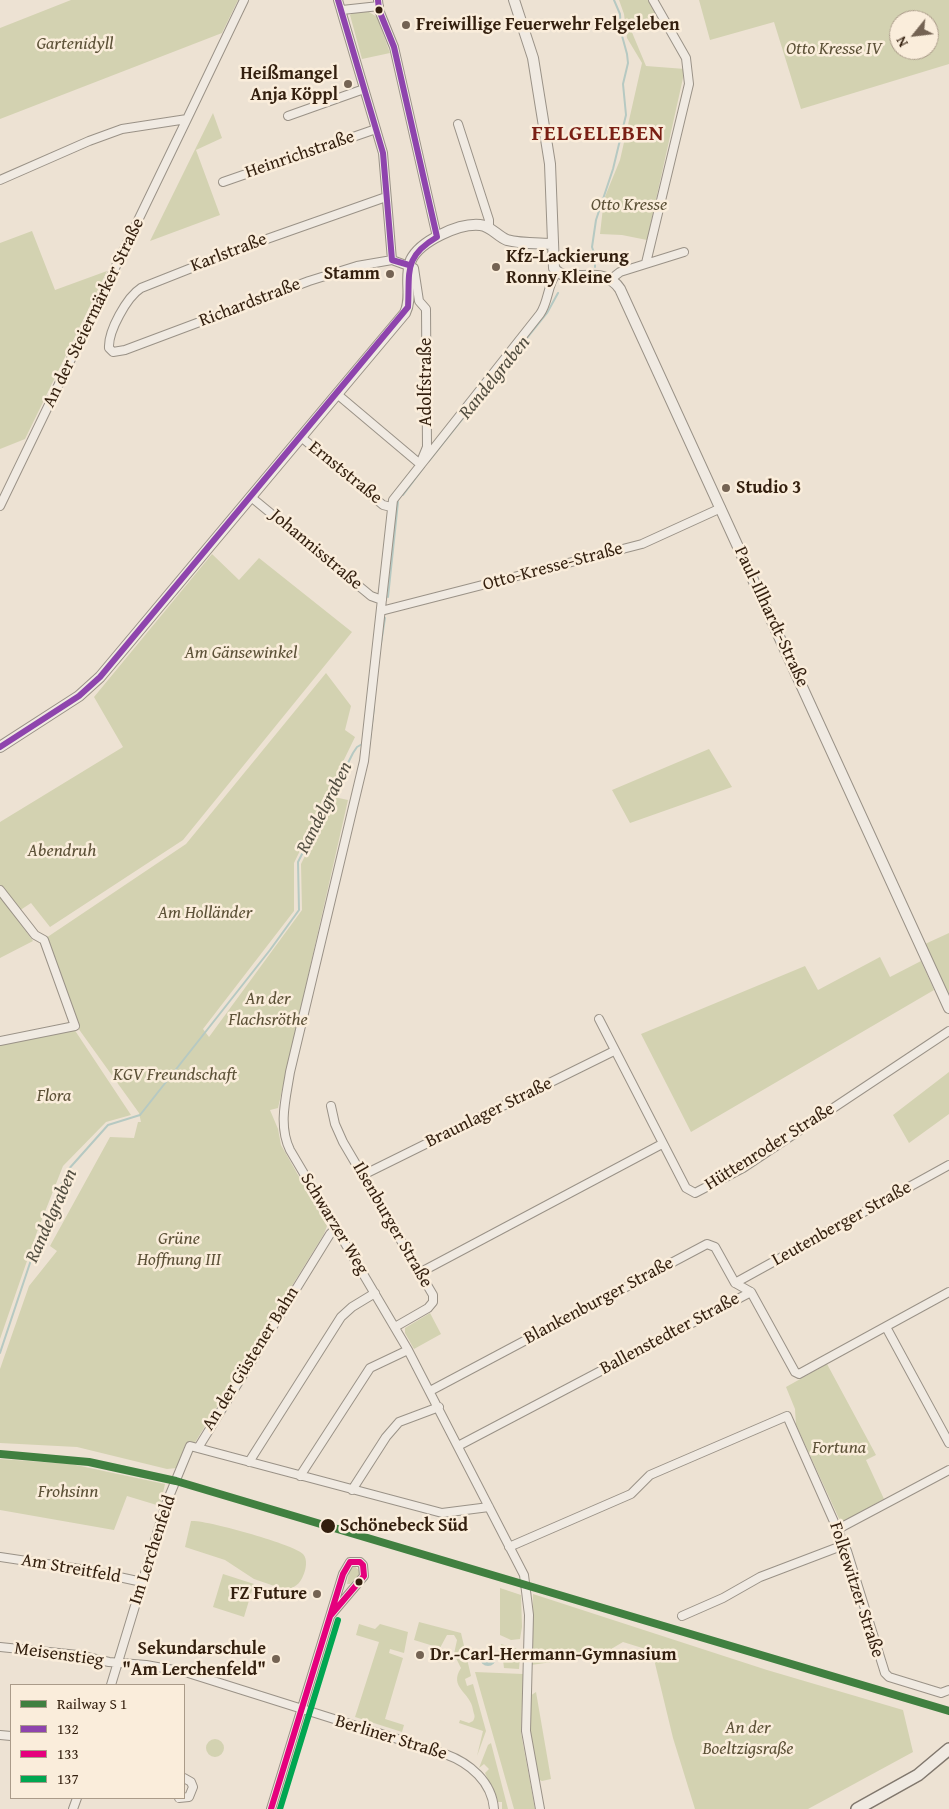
<!DOCTYPE html>
<meta charset="utf-8">
<style>
body{margin:0}
#map{position:relative;width:949px;height:1809px;overflow:hidden;background:#ede2d3;font-family:"Gentium Book Plus",serif}
canvas{display:block}
.legend{position:absolute;left:10px;top:1684px;width:175px;height:115px;box-sizing:border-box;background:#faeddb;border:1px solid #aa9b89;margin:0;padding:6px 9px;list-style:none;font-size:15px;color:#331f0e}
.legend li{display:flex;align-items:center;gap:10px;height:25px}
.legend b{width:25px;border:1px solid #aa9b89}
.north{position:absolute;left:889px;top:10px;width:50px;height:50px;box-sizing:border-box;background:#faeddb;border:1px solid #aa9b89;border-radius:50%;rotate:241deg;font-size:14px;font-weight:700;line-height:20px;text-align:center;color:#331f0e}
.north::after{content:'';display:block;margin:auto;width:18px;height:22px;background:#746353;clip-path:polygon(50% 0,100% 100%,50% 72%,0 100%)}
</style>
<div id="map">
<canvas width="949" height="1809"></canvas>
<ul class="legend">
<li><b style="height:6px;background:#408040"></b>Railway S 1</li>
<li><b style="height:6px;background:#8e44ad"></b>132</li>
<li><b style="height:6px;background:#e5007d"></b>133</li>
<li><b style="height:6px;background:#00a651"></b>137</li>
</ul>
<div class="north">N</div>
</div>
<script>
const g = document.querySelector('canvas').getContext('2d');
g.lineJoin = 'round';
function fillPath(path, color) { g.fillStyle = color; g.fill(path, 'evenodd'); }
function trace(path, color, width, dash) { g.strokeStyle = color; g.lineWidth = width; g.lineCap = dash ? 'butt' : 'round'; g.setLineDash(dash || []); g.stroke(path); }
function label(font, color, halo, rows, align = 'center') {
  g.font = font + ' "Gentium Book Plus",serif'; g.lineWidth = 5; g.setLineDash([]); g.textBaseline = 'middle'; g.strokeStyle = halo; g.fillStyle = color; for (const [text, x, y, turn = 0] of rows) {
    g.save(); g.translate(x, y); g.rotate((+turn || 0) * Math.PI / 180); g.textAlign = isNaN(turn) ? turn : align; if (halo) g.strokeText(text, 0, 0); g.fillText(text, 0, 0); g.restore();
  }
}
fillPath(new Path2D(`
 M71 0H238L222 33 0 119V28Z
 M619 0H649L657 14 631 30 646 66 685 69 647 240 622 235 600 234 604 199 620 160 642 63 627 38 624 14Z
 M699 0H949V64L801 109 774 22 710 40ZM899 20H929V50H899Z
 M355 11 369 12 377 17 390 53 362 59 350 15Z
 M213 113 222 138 196 150 220 215 150 241Z
 M32 231 55 290 107 271 25 439 0 449V243Z
 M212 554 239 580 259 558 352 632 183 840 50 927 31 903 19 911 0 886V822L123 747 94 697Z
 M326 673 351 706 345 730 355 737 294 863V911L203 1029 209 1037 302 910 301 864 334 797 348 800 278 1108 270 1110 278 1129 281 1145 327 1226 324 1234 194 1444 186 1443 177 1468 167 1469 77 1447 0 1443V1369L29 1286 57 1251 50 1246 110 1137 134 1138 138 1122H141L139 1113 78 1028 46 938 186 844Z
 M709 749 732 787 630 823 612 790Z
 M0 895 33 941 0 958Z
 M949 933V999L925 944Z
 M880 957 890 977 921 961 934 990 691 1132 641 1034 805 966 818 990Z
 M74 1029 131 1115 106 1122 63 1166 37 1232 0 1339V1044Z
 M949 1072V1114L909 1143 893 1115Z
 M430 1313 441 1334 414 1349 405 1333V1328Z
 M827 1364 876 1455 866 1460 884 1499 841 1523 796 1425 795 1409 786 1387Z
 M0 1459 71 1464 165 1484 160 1506 127 1496 114 1530 0 1510Z
 M191 1521C204 1519 296 1545 303 1554 308 1559 306 1570 303 1576 300 1584 294 1588 286 1590L254 1579 225 1560 185 1547Z
 M354 1566 360 1571 359 1575 350 1584H347L349 1572Z
 M223 1574 254 1584 244 1617 213 1607Z
 M500 1588 521 1595 522 1627 520 1639 511 1640 500 1635Z
 M533 1594 767 1670 903 1710 913 1752 808 1809H695L673 1738 652 1651 623 1642 601 1655 531 1665Z
 M419 1622 461 1633 471 1676 465 1679 467 1686 473 1684 486 1731 477 1756 483 1731 459 1723 460 1720 469 1723 473 1721C476 1716 474 1715 473 1710 471 1692 448 1688 461 1668L454 1654 457 1640 454 1635H447L440 1648 414 1640Z
 M359 1624 375 1629 380 1624 408 1632 404 1653 390 1649 389 1653 403 1658 385 1719 404 1725 402 1732 355 1717 379 1642 356 1635Z
 M501 1644 518 1649 520 1656 519 1669 504 1668Z
 M475 1672 523 1674 521 1733 535 1809H514Z
 M536 1692 551 1779 542 1781 537 1779 528 1735 530 1696Z
 M206 1748a9 9 0 1 1 18 0a9 9 0 1 1-18 0Z
 M491 1743 508 1809H502V1802H498L485 1773 489 1769 484 1764 479 1768 488 1745Z`), '#d3d2b1');
fillPath(new Path2D(`
 M480 1658a8 8 0 1 1 16 0a8 8 0 1 1-16 0Z`), '#b6c9c2');
trace(new Path2D(`
 M595 267V256L592 247 596 220 613 169 626 115 623 84 628 63 627 54 621 32 620 14 614 0
 M429 461 547 313 558 293
 M403 495 424 467
 M388 597 398 502
 M381 643 385 618
 M370 740 374 707
 M0 1353 40 1233 67 1171 108 1125 140 1115 270 950 299 910 298 862 353 753 357 747 364 743`), '#b6c9c2', 2);
const minor = new Path2D(`
 M378 0 379 10 394 47 437 237
 M342 10 379 6
 M288 116 364 89
 M458 124 489 220V228
 M0 180 89 141 122 129 187 119 244 0
 M223 182 376 129
 M386 197 247 246 141 288C127 297 108 331 109 348L113 352 125 350 309 281 357 266 392 260
 M646 263 689 84 686 58 653 0
 M611 279 620 272 684 252
 M337 394 420 464 427 447 426 309 419 301 414 268 392 260 383 153 338 0
 M301 437 383 505 391 507
 M251 497 371 596 382 600
 M0 506 187 119
 M381 611 642 544 721 508
 M0 890 35 935 44 940 75 1026 0 1041
 M599 1019 686 1188 695 1193 743 1168 949 1031
 M331 1106 335 1124 343 1142 433 1295V1302L428 1308 395 1327
 M363 1175 614 1051
 M421 1272 662 1144
 M735 1283 949 1165
 M886 1327 949 1443
 M430 1391 707 1244 715 1247 735 1283 751 1292
 M458 1446 751 1292 795 1372 799 1374 949 1292
 M198 1448 330 1234 337 1227
 M249 1462 341 1317 352 1307 375 1293
 M300 1476 370 1368 408 1350
 M352 1490 386 1437 399 1422 439 1407
 M838 1529 949 1470
 M509 1547 631 1494 650 1475 787 1416 847 1551 885 1673 889 1677 941 1693 949 1690
 M0 1557 87 1570 142 1582
 M682 1616 723 1598 760 1577 844 1545
 M0 1647 78 1655 109 1662 146 1665 185 1672 445 1754C470 1763 492 1782 494 1809
 M111 1685 166 1504 190 1446 442 1513 489 1507
 M0 1735 11 1736
 M179 1798 189 1797 193 1787 191 1782 184 1778
 M73 1809 77 1798
 M271 1809 343 1574 350 1562H360L363 1565 364 1576 331 1615
 M540 1809 526 1731 529 1615 524 1575 408 1350 290 1150C278 1125 286 1098 290 1072L364 761 393 500 540 314C549 301 547 285 557 272`);
const tertiary = new Path2D(`
 M514 0 533 58 550 164 554 268C567 287 604 263 620 289L949 1008
 M0 747 79 696 100 677 405 313C413 297 404 278 411 260 420 241 459 223 480 225 491 226 497 236 507 240 521 244 539 243 553 244`);
const secondary = new Path2D(`
 M857 1809 918 1775 949 1749`);
trace(minor, '#9a9287', 10);
trace(tertiary, '#9a9287', 12);
trace(secondary, '#80776d', 14);
trace(minor, '#f0eae2', 8);
trace(tertiary, '#f0eae2', 10);
trace(secondary, '#f0eae2', 11);
trace(new Path2D(`
 M338 0 383 153 392 260 409 265
 M0 747 79 696 100 677 408 307C410 272 403 257 437 237L394 47 379 10 378 0`), '#8e44ad', 6);
trace(new Path2D(`
 M271 1809 343 1574 350 1562H360L363 1565 364 1576 331 1615`), '#e5007d', 6);
trace(new Path2D(`
 M280 1809 338 1620`), '#00a651', 6);
trace(new Path2D(`
 M0 1454 89 1462 176 1481 949 1711`), '#408040', 8);
for (const [x, y, r, color] of [
 [379,10,4.5,"#331f0e"],
 [406,25,5,"#746353"],
 [348,84,5,"#746353"],
 [496,267,5,"#746353"],
 [390,274,5,"#746353"],
 [726,488,5,"#746353"],
 [328,1526,8,"#331f0e"],
 [359,1582,4.5,"#331f0e"],
 [317,1594,5,"#746353"],
 [420,1655,5,"#746353"],
 [276,1659,5,"#746353"]
]) { const dot = new Path2D(); dot.arc(x, y, r, 0, 2 * Math.PI); g.fillStyle = color; g.fill(dot); trace(dot, '#faeddb', 2); }
label('bold 18px', '#331f0e', '#faeddb', [
 ["Freiwillige Feuerwehr Felgeleben",416,25],
 ["Heißmangel",338,74,"right"],
 ["Anja Köppl",338,95,"right"],
 ["Kfz-Lackierung",506,257],
 ["Ronny Kleine",506,278],
 ["Stamm",380,274,"right"],
 ["Studio 3",736,488],
 ["FZ Future",307,1594,"right"],
 ["Sekundarschule",266,1649,"right"],
 ["\"Am Lerchenfeld\"",266,1670,"right"],
 ["Dr.-Carl-Hermann-Gymnasium",430,1655]
], 'left');
label('italic 18px', '#5c5137', '#faeddb', [
 ["Gartenidyll",75,44],
 ["Otto Kresse IV",834,49],
 ["Otto Kresse",629,205],
 ["Am Gänsewinkel",241,653],
 ["Abendruh",62,851],
 ["Am Holländer",205,913],
 ["An der",268,999],
 ["Flachsröthe",268,1020],
 ["KGV Freundschaft",175,1075],
 ["Flora",54,1096],
 ["Grüne",179,1239],
 ["Hoffnung III",179,1260],
 ["Fortuna",839,1448],
 ["Frohsinn",68,1492],
 ["An der",748,1728],
 ["Boeltzigsraße",748,1749]
]);
label('18px', '#331f0e', '#faeddb', [
 ["Heinrichstraße",300,155,-19],
 ["Karlstraße",229,253,-21],
 ["Richardstraße",250,303,-21],
 ["An der Steiermärker Straße",94,313,-64],
 ["Adolfstraße",426,382,-90],
 ["Ernststraße",345,473,39],
 ["Johannisstraße",316,550,40],
 ["Otto-Kresse-Straße",553,567,-15],
 ["Paul-Illhardt-Straße",771,617,65],
 ["Braunlager Straße",489,1113,-26],
 ["Hüttenroder Straße",770,1147,-32],
 ["Schwarzer Weg",334,1224,59],
 ["Leutenberger Straße",842,1224,-29],
 ["Ilsenburger Straße",392,1225,60],
 ["Blankenburger Straße",599,1301,-28],
 ["Ballenstedter Straße",670,1334,-28],
 ["An der Güstener Bahn",251,1359,-58],
 ["Im Lerchenfeld",153,1550,-72],
 ["Am Streitfeld",71,1569,10],
 ["Folkewitzer Straße",856,1590,72],
 ["Meisenstieg",59,1655,8],
 ["Berliner Straße",391,1738,17]
]);
label('bold 18px', '#331f0e', '#faeddb', [
 ["Schönebeck Süd",340,1526]
], 'left');
label('italic 19px', '#534f42', '#faeddb', [
 ["Randelgraben",495,378,-51],
 ["Randelgraben",325,808,-63],
 ["Randelgraben",52,1216,-66]
]);
g.letterSpacing = '1px';
label('bold 22px', '#7a1f14', '#faeddb', [
 ["FELGELEBEN",598,134]
]);
g.letterSpacing = '0px';
</script>
